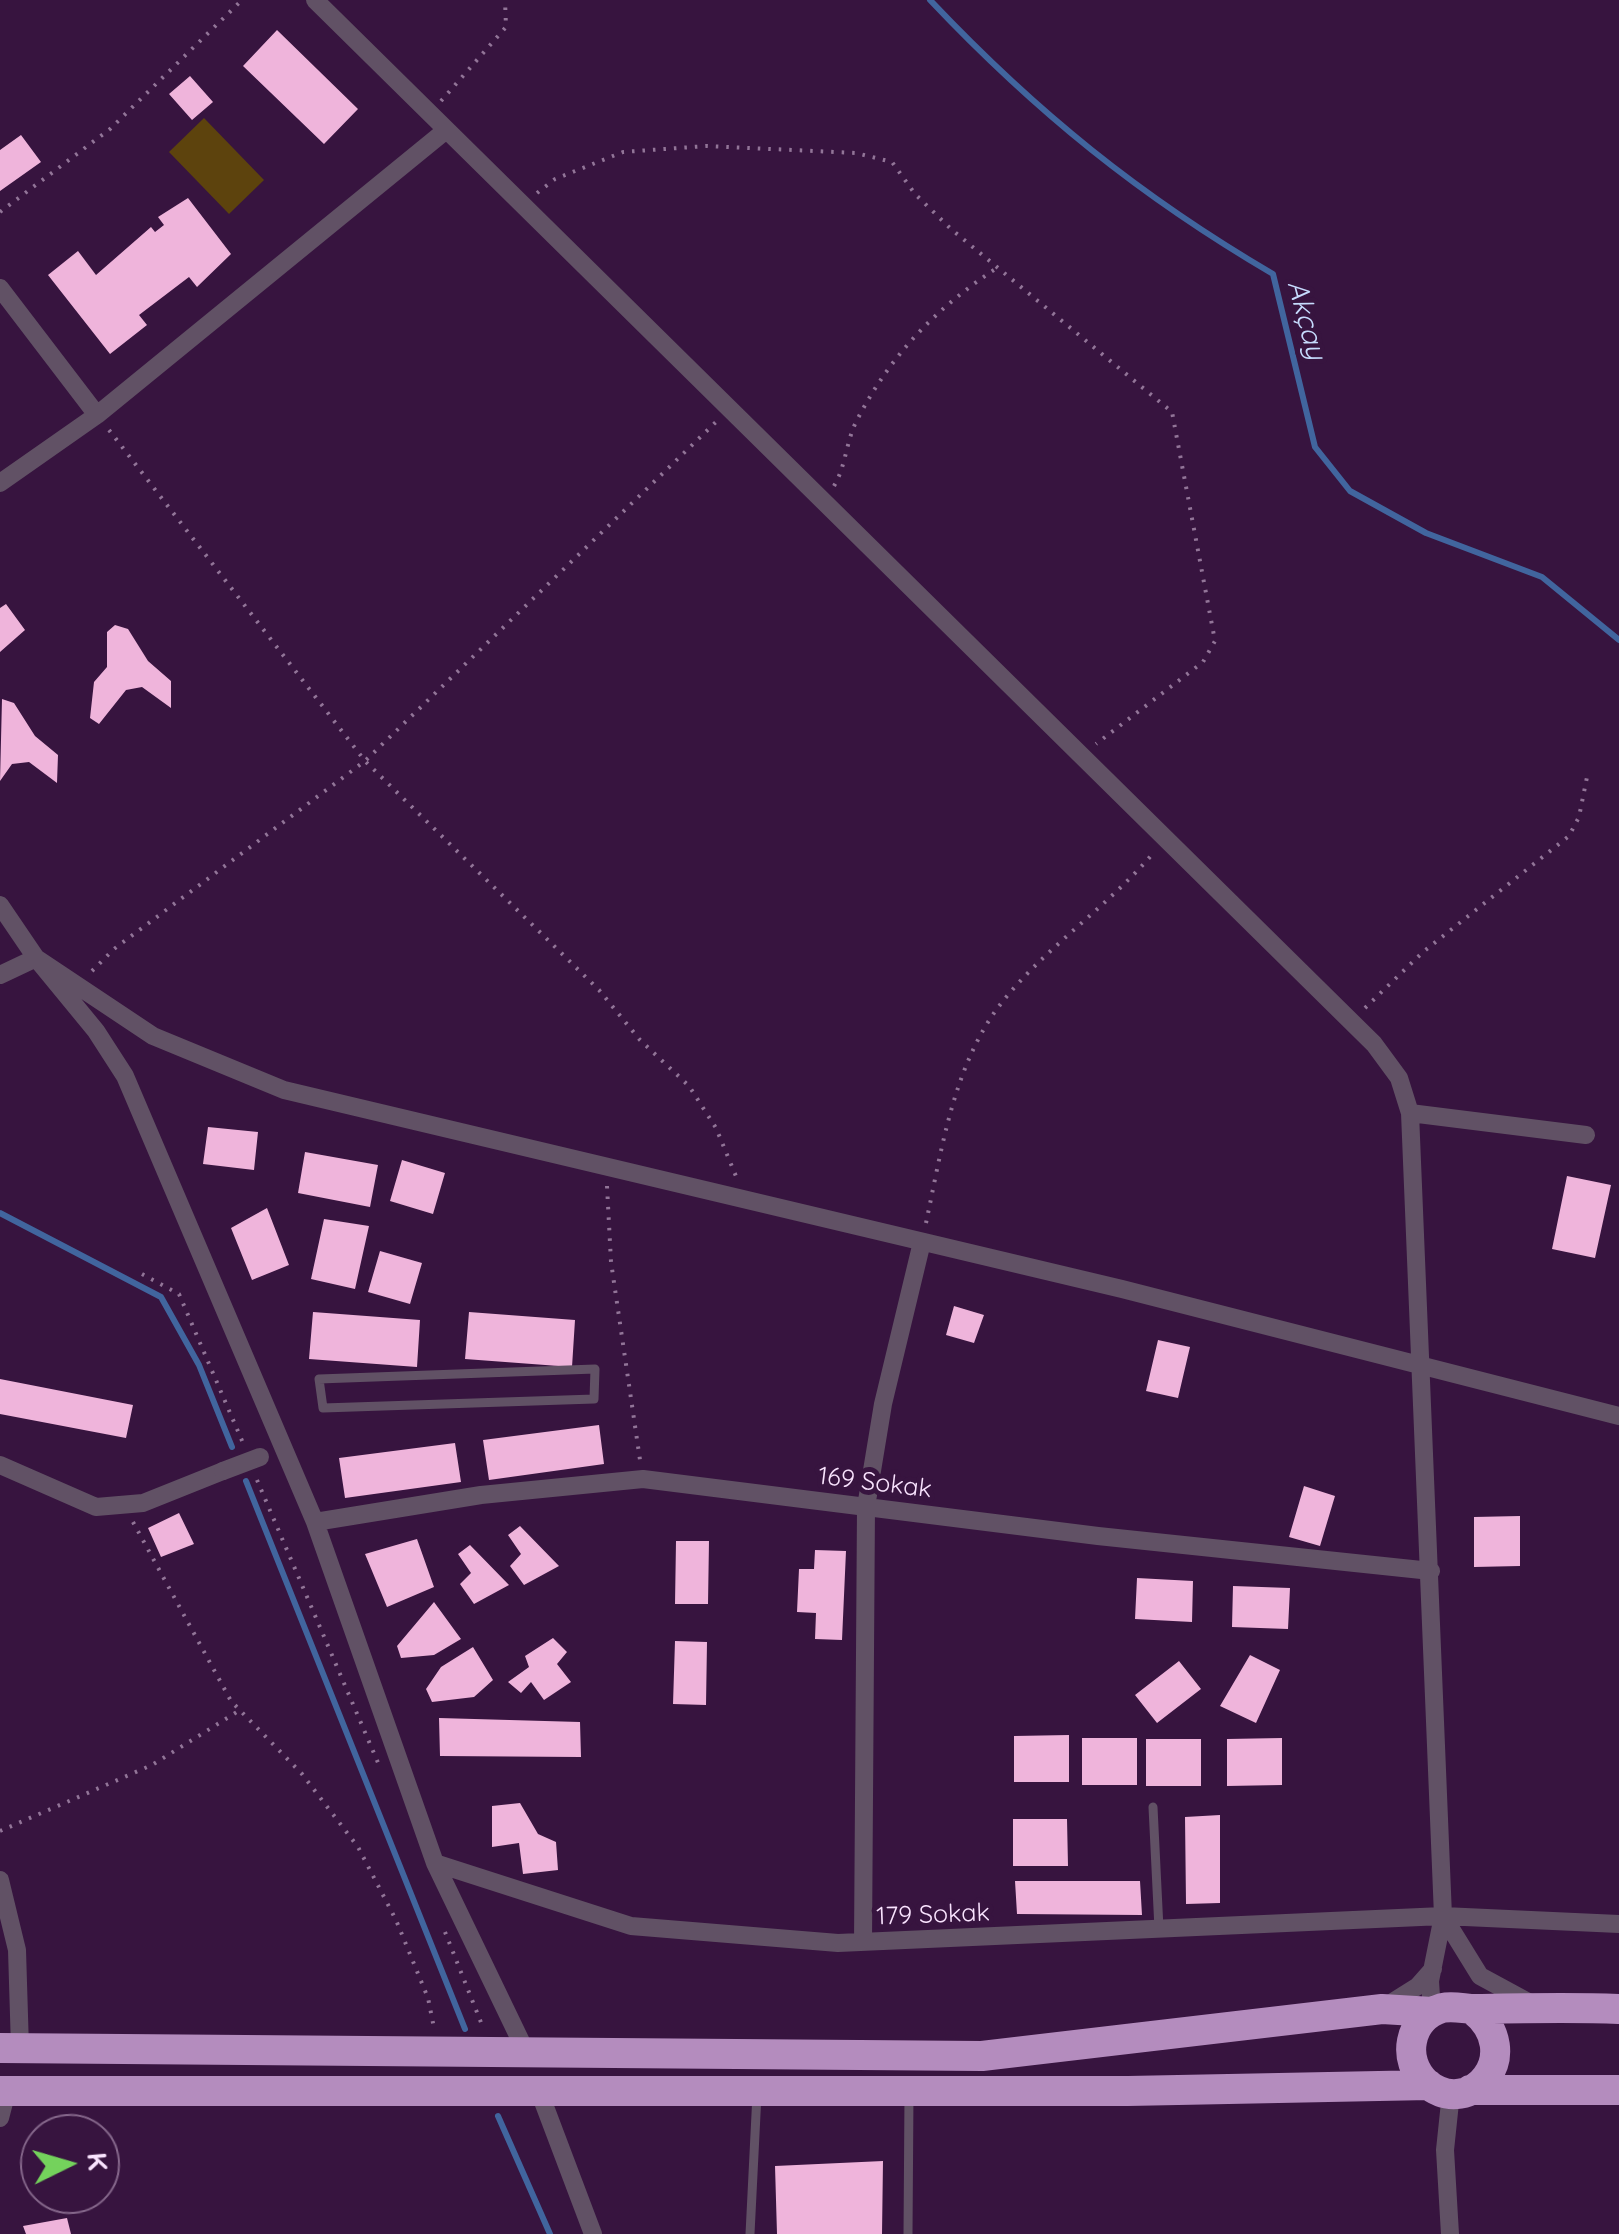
<!DOCTYPE html>
<meta charset="utf-8">
<style>
body{margin:0}
#map{position:relative;width:1619px;height:2234px;overflow:hidden;background:#37143f;font-family:Quicksand,sans-serif}
canvas{display:block}
.north{position:absolute;left:20px;top:2114px;width:100px;height:100px;box-sizing:border-box;background:#37143f;border:2px solid #85678b;border-radius:50%;rotate:85deg;font-size:28px;font-weight:700;line-height:40px;text-align:center;color:#f9e3fe}
.north::after{content:'';display:block;margin:auto;width:35px;height:45px;background:#74d25c;clip-path:polygon(50% 0,100% 100%,50% 72%,0 100%)}
</style>
<div id="map">
<canvas width="1619" height="2234"></canvas>
<div class="north">K</div>
</div>
<script>
const g = document.querySelector('canvas').getContext('2d');
g.lineJoin = 'round';
function fillPath(path, color) { g.fillStyle = color; g.fill(path, 'evenodd'); }
function trace(path, color, width, dash) { g.strokeStyle = color; g.lineWidth = width; g.lineCap = dash ? 'butt' : 'round'; g.setLineDash(dash || []); g.stroke(path); }
function label(font, color, halo, rows, align = 'center') {
  g.font = font + ' Quicksand,sans-serif'; g.lineWidth = 10; g.setLineDash([]); g.textBaseline = 'middle'; g.strokeStyle = halo; g.fillStyle = color; for (const [text, x, y, turn = 0] of rows) {
    g.save(); g.translate(x, y); g.rotate((+turn || 0) * Math.PI / 180); g.textAlign = isNaN(turn) ? turn : align; if (halo) g.strokeText(text, 0, 0); g.fillText(text, 0, 0); g.restore();
  }
}
fillPath(new Path2D(`
 M204 118 264 180 229 214 169 152Z`), '#5d430d');
trace(new Path2D(`
 M930 0C1036 112 1140 196 1273 274L1315 447 1350 491 1426 533 1542 577 1619 640
 M0 1213 161 1297 199 1365 232 1447
 M246 1481 465 2029
 M498 2116 550 2234`), '#41659e', 6);
fillPath(new Path2D(`
 M277 30 358 109 324 144 243 66Z
 M190 76 213 102 192 120 169 94Z
 M21 135 41 162 0 191V150Z
 M188 198 231 254 197 287 189 277 139 315 147 325 110 354 48 275 78 251 96 275 151 227 155 232 164 225 158 217Z
 M6 604 25 630 0 652V608Z
 M115 625 128 629 148 661 171 681V708L142 687 126 690 99 724 90 718 94 682 107 667V632Z
 M2 699 14 703 35 736 58 755 57 783 29 762 12 764 0 781Z
 M208 1127 258 1132 254 1170 203 1164Z
 M305 1152 378 1165 370 1207 298 1193Z
 M402 1160 445 1173 433 1214 390 1201Z
 M1567 1176 1611 1185 1595 1258 1552 1249Z
 M267 1208 289 1265 252 1280 231 1228Z
 M324 1219 369 1226 355 1289 311 1279Z
 M380 1251 422 1263 410 1304 368 1292Z
 M954 1306 984 1315 974 1343 946 1335Z
 M313 1312 420 1320 417 1367 309 1359Z
 M469 1312 575 1320 572 1367 465 1359Z
 M1158 1340 1190 1347 1178 1398 1146 1391Z
 M0 1379 133 1405 126 1438 0 1414Z
 M599 1425 604 1464 489 1480 483 1440Z
 M455 1443 461 1482 345 1498 339 1458Z
 M1304 1486 1335 1496 1320 1546 1289 1537Z
 M179 1513 194 1544 161 1557 148 1528Z
 M1520 1516V1566L1474 1567V1517Z
 M520 1526 559 1566 524 1585 510 1566 521 1554 508 1535Z
 M417 1539 434 1587 387 1607 365 1554Z
 M676 1541H709L708 1604H675Z
 M470 1545 509 1585 474 1604 460 1584 471 1573 458 1554Z
 M815 1550 846 1551 842 1640 815 1639 816 1613 797 1612 799 1569H814Z
 M1137 1578 1193 1581 1192 1622 1135 1619Z
 M1233 1586 1290 1588 1288 1629 1232 1627Z
 M434 1602 461 1639 434 1655 401 1658 397 1646Z
 M553 1638 567 1652 557 1664 571 1682 544 1700 531 1682 521 1693 508 1682 529 1667 525 1656Z
 M675 1641 707 1642 706 1705 673 1704Z
 M473 1647 493 1680 474 1697 432 1702 426 1689 441 1667Z
 M1250 1655 1280 1670 1256 1723 1220 1706Z
 M1179 1661 1201 1689 1157 1723 1135 1695Z
 M439 1718 580 1722 581 1757 440 1756Z
 M1069 1735V1782H1014V1736Z
 M1082 1738H1137V1785H1082Z
 M1282 1738V1785L1227 1786V1739Z
 M1146 1739H1201V1786H1146Z
 M520 1803 538 1834 556 1842 558 1870 523 1874 519 1843 492 1847V1806Z
 M1220 1815V1903L1186 1904 1185 1817Z
 M1013 1819H1067L1068 1866H1013Z
 M1015 1881H1140L1142 1915 1017 1914Z
 M883 2161 882 2234H777L775 2166Z
 M67 2218 71 2234H26L23 2226Z`), '#efb4db');
trace(new Path2D(`
 M441 101 506 27 505 0
 M537 193 555 179 623 152 707 146 856 153 892 162 915 194 951 229 1172 412 1215 641 1203 662 1096 744
 M0 212 110 129 242 0
 M109 430 365 761 599 990 640 1040 689 1086 716 1128 738 1181
 M834 486C846 466 846 441 857 420 891 354 938 306 1000 266
 M92 971 114 949 365 761 718 420
 M1365 1008 1423 952 1569 836 1579 817 1587 777
 M607 1186 611 1262 640 1460
 M926 1223C942 1148 954 1062 1003 1001 1047 946 1109 906 1155 851
 M142 1274 179 1294 243 1443
 M257 1480 379 1765
 M133 1522 231 1701 302 1774 358 1847 396 1920 428 1998 434 2028
 M0 1831 152 1765 240 1710
 M445 1932 482 2025`), '#927598', 4, [2.5, 8]);
trace(new Path2D(`
 M595 1369 594 1399 323 1408 319 1379Z
 M1153 1807 1159 1929
 M750 2234 757 2094
 M908 2234 909 2094`), '#615165', 9);
trace(new Path2D(`
 M315 0 1374 1044 1399 1078 1410 1113 1443 1916 1430 1981 1432 2012
 M0 288 97 415 0 483
 M97 415 445 131
 M0 905 36 958 153 1036 284 1090 1122 1289 1619 1416
 M0 975 36 958 96 1031 125 1076 315 1522 435 1863 526 2052
 M1410 1113 1586 1135
 M0 1465 96 1507 143 1503 223 1471
 M315 1522 481 1495 643 1479 1098 1536 1431 1571
 M435 1863 631 1926 838 1943 1443 1916 1619 1924
 M0 1880 17 1950 20 2048
 M1443 1916 1480 1976 1528 2002
 M863 1942 866 1507 883 1404 922 1242
 M1383 2008 1418 1986 1433 1969
 M539 2091 593 2234
 M0 2118 7 2091
 M1450 2234 1445 2150 1451 2093`), '#615165', 18);
trace(new Path2D(`
 M1473 2010C1527 2053 1471 2121 1426 2083 1414 2072 1409 2056 1412 2041 1415 2025 1426 2013 1442 2008 1455 2005 1467 2010 1480 2009 1527 2008 1572 2007 1619 2009
 M0 2048 982 2056 1382 2009 1432 2012
 M1470 2090H1619
 M0 2091H1128L1429 2085`), '#b48cbe', 30);
trace(new Path2D(`
 M223 1471 260 1457`), '#615165', 18);
label('25px', '#f9e3fe', '#37143f', [
 ["169 Sokak",875,1483,7],
 ["179 Sokak",933,1915,-2]
]);
label('italic 28px', '#c6dbfd', '#37143f', [
 ["Akçay",1306,320,75]
]);
</script>
